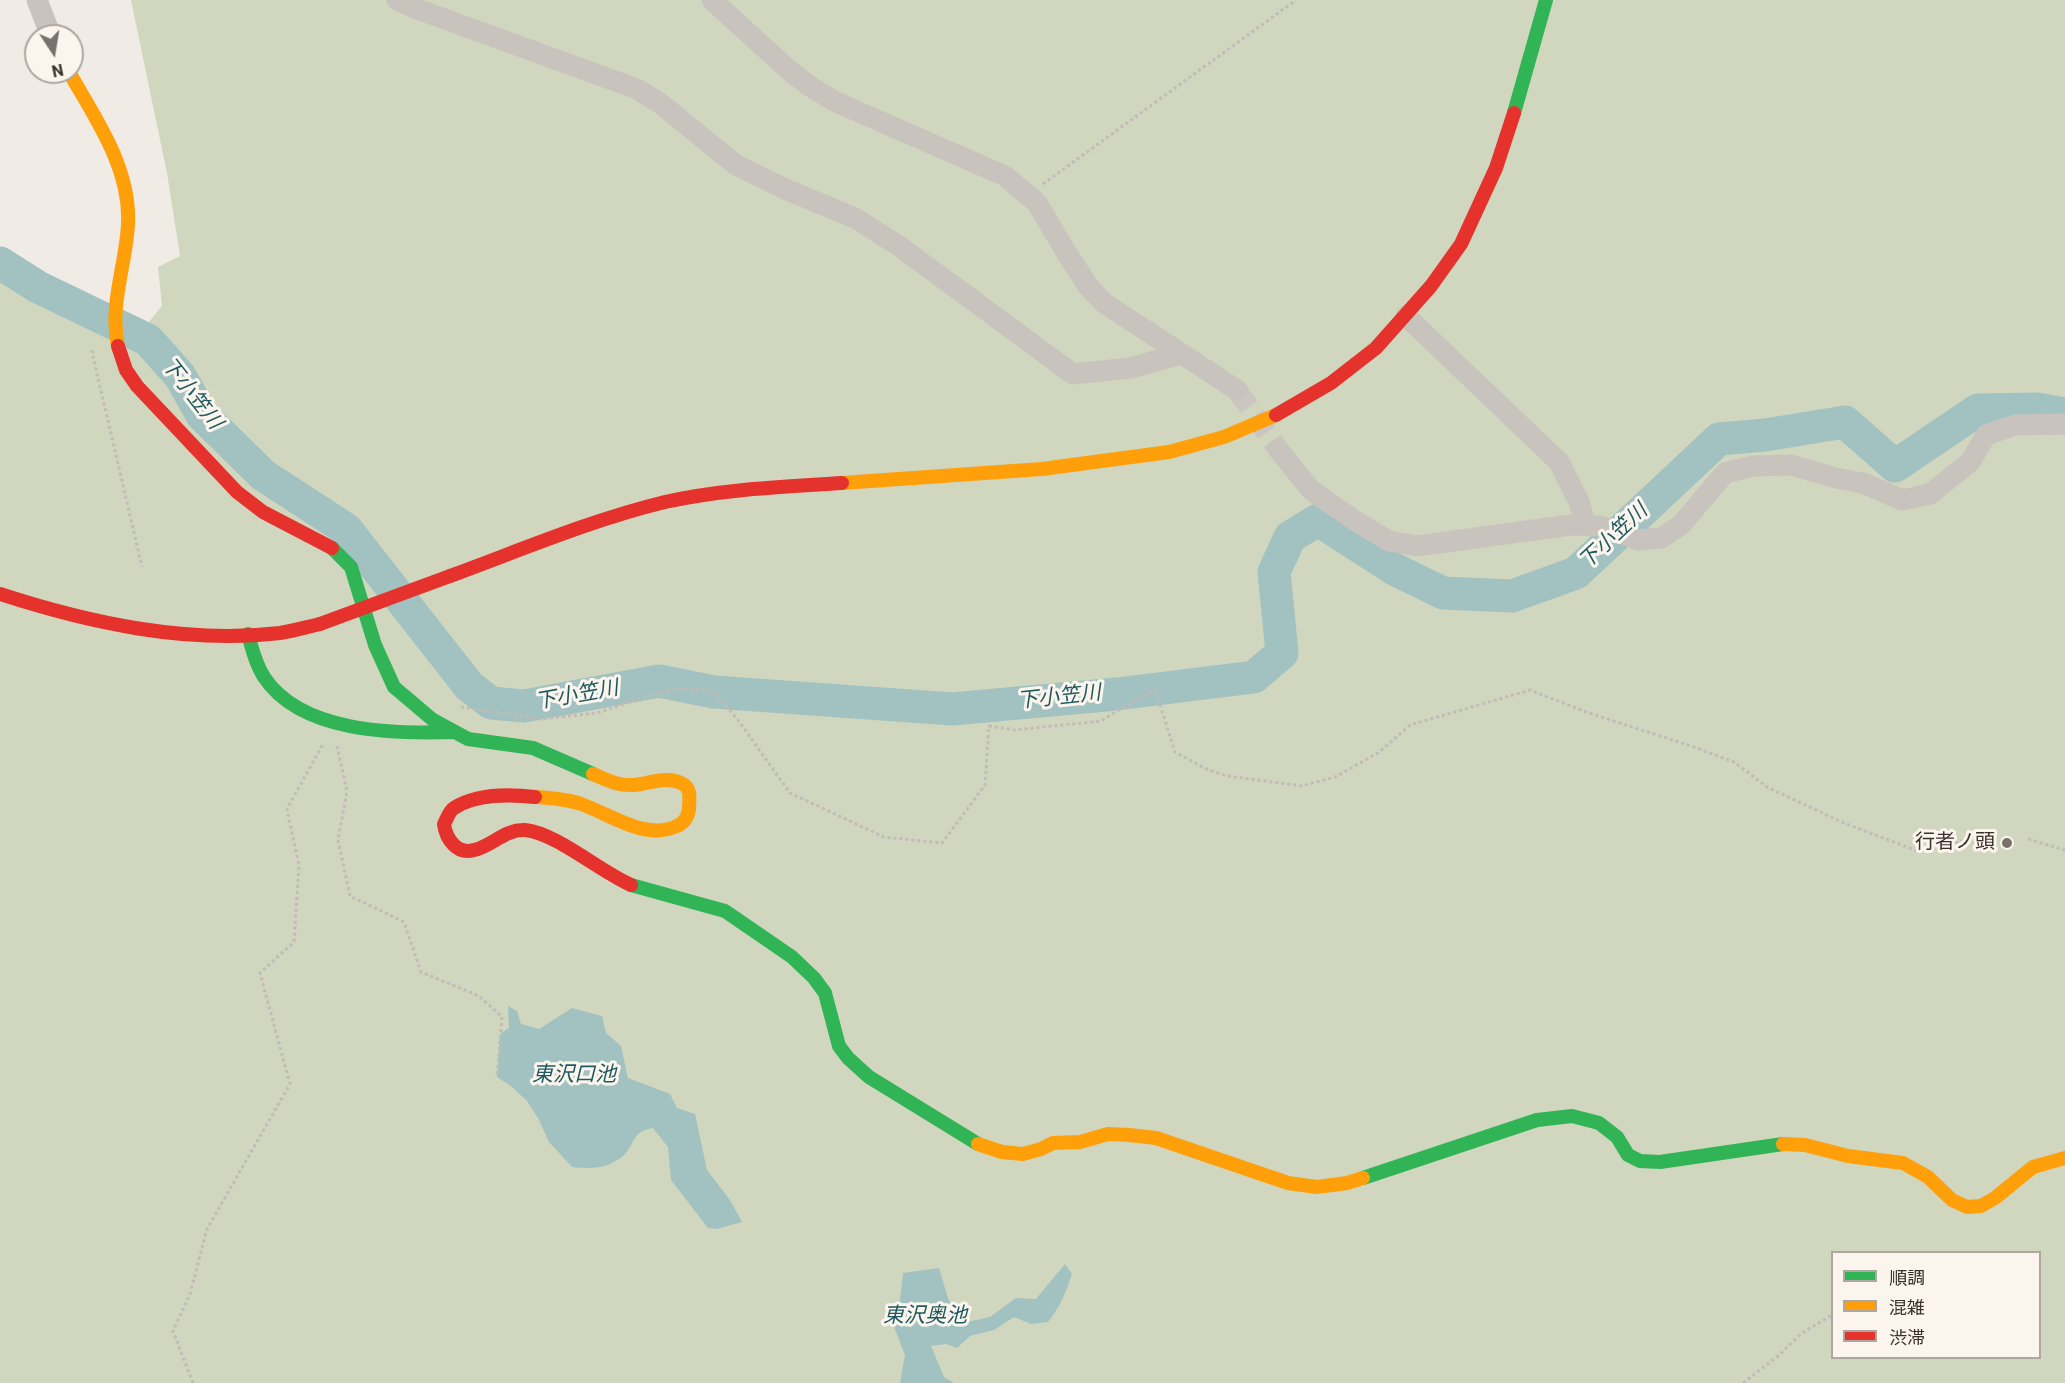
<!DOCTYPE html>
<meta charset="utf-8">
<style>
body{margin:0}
#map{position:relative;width:2065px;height:1383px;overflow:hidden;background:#f0ebe5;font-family:Roboto,"Noto Sans JP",sans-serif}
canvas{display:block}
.legend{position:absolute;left:1831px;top:1251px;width:210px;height:108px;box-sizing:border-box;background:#fbf5ee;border:2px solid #aea6a0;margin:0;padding:8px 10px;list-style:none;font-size:18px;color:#3b302b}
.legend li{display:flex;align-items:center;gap:12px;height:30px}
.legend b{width:30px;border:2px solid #aea6a0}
.north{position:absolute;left:24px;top:24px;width:60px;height:60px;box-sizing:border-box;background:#fbf5ee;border:2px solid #aea6a0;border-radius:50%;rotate:168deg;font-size:16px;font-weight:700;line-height:24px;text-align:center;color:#3b302b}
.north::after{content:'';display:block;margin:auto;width:21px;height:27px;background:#7a716c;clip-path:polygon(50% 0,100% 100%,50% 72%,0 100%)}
</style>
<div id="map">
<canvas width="2065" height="1383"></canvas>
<ul class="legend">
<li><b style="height:8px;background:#30b455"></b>順調</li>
<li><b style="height:8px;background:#ff9f0a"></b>混雑</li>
<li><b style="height:8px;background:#e5322d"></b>渋滞</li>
</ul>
<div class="north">N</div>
</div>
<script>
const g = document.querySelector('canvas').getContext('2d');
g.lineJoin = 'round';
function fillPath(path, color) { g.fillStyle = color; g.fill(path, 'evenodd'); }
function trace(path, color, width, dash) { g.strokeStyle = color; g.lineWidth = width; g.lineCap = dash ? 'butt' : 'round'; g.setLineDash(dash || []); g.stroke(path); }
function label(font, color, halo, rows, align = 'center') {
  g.font = font + ' Roboto,"Noto Sans JP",sans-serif'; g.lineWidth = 6; g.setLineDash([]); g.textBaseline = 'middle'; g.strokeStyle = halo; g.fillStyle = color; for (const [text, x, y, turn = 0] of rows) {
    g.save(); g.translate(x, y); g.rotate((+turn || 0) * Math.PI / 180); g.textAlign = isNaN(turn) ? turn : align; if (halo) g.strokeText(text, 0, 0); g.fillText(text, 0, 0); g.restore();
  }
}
fillPath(new Path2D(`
 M131 0H2065V1383H0V274L138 335 162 306 158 267 180 256 167 173ZM1832 1252H2040V1358H1832Z`), '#d1d6bf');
fillPath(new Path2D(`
 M508 1006 517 1011 521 1024 539 1029 572 1008 602 1016 606 1033 621 1046 628 1078 670 1094 677 1108 695 1114 707 1170 730 1200 742 1222 717 1229 708 1228 671 1180 668 1147 653 1128C630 1132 636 1144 623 1156 607 1169 591 1169 572 1167L549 1142 538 1118 527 1101 511 1086 497 1077 500 1034 509 1028Z
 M1065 1264 1072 1274C1066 1292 1060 1307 1048 1322L1031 1324 1014 1317 994 1330 970 1336 957 1348 946 1344 931 1346 944 1377 954 1383H900L905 1355 893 1324 900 1299 903 1273 939 1268 948 1298 957 1319 967 1322 990 1317 1016 1298 1036 1299Z`), '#a1c2c1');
trace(new Path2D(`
 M0 263 38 287 148 340 180 376 202 415 263 475 346 529 469 686 491 703 524 706 659 681 714 692 952 709 1117 694 1254 677 1282 653 1274 572 1290 537 1318 520 1394 569 1443 593 1512 596 1576 573 1719 439 1765 435 1845 422 1895 466 1978 410 2037 409 2065 414`), '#a1c2c1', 33);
trace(new Path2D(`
 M1237 390 1278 449`), '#ccc6c0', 21, [21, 10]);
trace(new Path2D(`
 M1043 184 1296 0
 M94 351 92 352 142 567
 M461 707 541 719 597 713 651 695 684 688 714 692 738 720 790 793 884 837 942 843 985 785 989 726 1015 730 1101 721 1155 689 1175 752 1204 768 1227 776 1302 786 1335 777 1378 753 1410 725 1530 690 1589 713 1691 746 1734 762 1767 787 1844 823 1920 852 1960 841 1989 843
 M337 746 347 791 338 840 350 896 404 922 421 972 479 996 502 1017 497 1077
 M2028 839 2065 850
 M193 1383 173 1331 190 1294 207 1229 290 1084 260 973 294 942 299 866 287 809 323 744
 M1743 1383 1778 1356 1802 1333 1832 1315`), '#c2bbb6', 3, [3, 3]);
trace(new Path2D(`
 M37 0 51 36
 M397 0 417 9 637 89 661 104 736 165 785 189 855 218 899 246 1073 374 1130 368 1181 354
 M712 0 791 72 811 87 836 102 1005 176 1037 203 1066 252 1088 286 1104 303 1237 390
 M1406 316 1559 462 1579 502 1586 525
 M1278 449 1311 490 1354 520 1389 541 1417 546 1571 525 1600 526 1638 540 1661 538 1681 525 1725 473 1753 466 1791 465 1836 478 1863 483 1902 500 1930 494 1970 462 1986 435 2015 425 2065 424`), '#c9c3be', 21);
trace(new Path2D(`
 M1514 113 1546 0
 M332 548 351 567 375 645 394 687 433 720 468 739 533 748 593 774
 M248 634C252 649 256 664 264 677 301 733 394 734 453 732
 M631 885 725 911 792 957 814 978 825 993 839 1046 848 1058 869 1077 978 1144
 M1363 1178 1537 1120 1572 1116 1599 1123 1617 1137 1628 1155 1640 1161 1660 1162 1783 1144`), '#30b455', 14);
trace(new Path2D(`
 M69 72C95 118 131 168 128 224 126 265 109 305 118 346
 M842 483 1042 469 1169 452 1224 437 1276 415
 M535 797C550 798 567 799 581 804 610 814 645 841 677 826 684 823 688 817 689 809 689 800 692 789 683 784 667 775 649 784 633 785 618 786 607 780 593 774
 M978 1144 1002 1152 1023 1154 1041 1149 1053 1143 1080 1142 1108 1134 1129 1135 1156 1138 1288 1183 1317 1187 1347 1183 1363 1178
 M1783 1144 1805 1145 1848 1156 1903 1163 1928 1177 1952 1200 1967 1207 1981 1206 1995 1198 2033 1167 2065 1158`), '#ff9f0a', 14);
trace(new Path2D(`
 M118 346 126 370 137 386 237 492 263 512 332 548
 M1276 415 1331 383 1376 348 1431 286 1461 244 1496 168 1514 113
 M450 576C521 550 591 520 665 502 723 489 783 487 842 483
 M0 594C89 623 186 644 280 633 293 631 307 627 320 624
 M535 797C510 794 476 794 454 808 449 811 447 819 444 824 446 839 457 855 474 850 492 846 505 829 525 830 556 833 599 871 631 885`), '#e5322d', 14);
trace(new Path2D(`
 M320 624 450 576`), '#e5322d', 14);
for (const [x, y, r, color] of [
 [2007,843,6,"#7a716c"]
]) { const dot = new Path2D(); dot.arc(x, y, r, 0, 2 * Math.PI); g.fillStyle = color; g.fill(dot); trace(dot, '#fbf5ee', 2); }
label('20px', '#3b302b', '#fbf5ee', [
 ["行者ノ頭",1995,843]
], 'right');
label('italic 21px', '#1f5a5e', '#fbf5ee', [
 ["下小笠川",191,394,52],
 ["下小笠川",1614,537,-43],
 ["下小笠川",577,696,-10],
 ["下小笠川",1059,698,-6],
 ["東沢口池",574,1076],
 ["東沢奥池",925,1317]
]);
</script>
